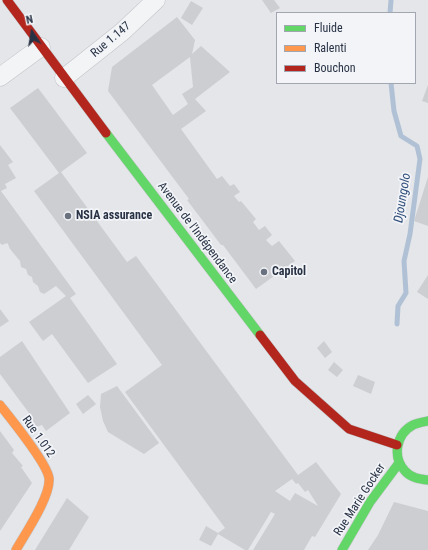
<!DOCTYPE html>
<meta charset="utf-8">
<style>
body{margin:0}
#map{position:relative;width:428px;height:550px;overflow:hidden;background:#e4e6e9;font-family:"Roboto Condensed",sans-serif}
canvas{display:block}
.legend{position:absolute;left:276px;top:12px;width:140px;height:72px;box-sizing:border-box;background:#f2f4f8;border:1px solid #a1a6b0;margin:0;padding:5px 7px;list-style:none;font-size:12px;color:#283244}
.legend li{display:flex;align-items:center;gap:8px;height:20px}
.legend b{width:20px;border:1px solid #a1a6b0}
.north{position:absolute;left:12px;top:12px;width:40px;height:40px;-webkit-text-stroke:3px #f2f4f8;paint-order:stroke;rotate:348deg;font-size:11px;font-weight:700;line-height:16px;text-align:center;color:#283244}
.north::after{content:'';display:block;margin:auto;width:14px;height:18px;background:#283244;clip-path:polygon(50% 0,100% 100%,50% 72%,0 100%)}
</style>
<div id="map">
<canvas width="428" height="550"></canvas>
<ul class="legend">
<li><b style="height:5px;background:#63d668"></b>Fluide</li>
<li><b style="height:5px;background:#ff974d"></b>Ralenti</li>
<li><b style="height:5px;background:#b3261e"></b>Bouchon</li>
</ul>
<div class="north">N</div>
</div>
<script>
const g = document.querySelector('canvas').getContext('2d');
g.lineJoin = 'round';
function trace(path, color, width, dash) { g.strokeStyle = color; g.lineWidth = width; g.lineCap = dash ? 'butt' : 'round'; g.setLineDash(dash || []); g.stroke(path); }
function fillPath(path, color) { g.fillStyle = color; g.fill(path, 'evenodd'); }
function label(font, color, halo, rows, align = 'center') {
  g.font = font + ' "Roboto Condensed",sans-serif'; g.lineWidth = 3.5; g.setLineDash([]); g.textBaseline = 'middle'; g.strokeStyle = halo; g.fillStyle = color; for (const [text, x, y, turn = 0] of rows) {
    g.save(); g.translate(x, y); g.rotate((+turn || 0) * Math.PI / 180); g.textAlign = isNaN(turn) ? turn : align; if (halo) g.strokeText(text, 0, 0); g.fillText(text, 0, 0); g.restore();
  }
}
trace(new Path2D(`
 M390 13 391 0
 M391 83 394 111 401 136 417 146 420 159 410 234 404 261 406 293 398 306 397 324`), '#b1c1d5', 5);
fillPath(new Path2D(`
 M262 0H274L280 8 271 13Z
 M191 1 203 8 192 25 181 18Z
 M177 17 195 40 192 54 201 46 230 72 195 99 206 111 181 129 217 179 222 176 230 186 234 184 240 192 234 196 239 202 241 201 256 219 253 222 259 230 265 226 272 235 266 240 272 246 279 241 295 261 256 289 223 245H221L187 200 189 199 108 91 112 67ZM190 57 193 87 182 94 188 104 173 115 152 85Z
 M428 85V103L422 101Z
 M38 88 87 153 61 172 127 262 136 256 298 475 316 462 341 494 315 537 312 536 304 550H253L275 514 271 512 248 550H245L218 534 211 546 199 540 206 526 218 533 225 528 125 392 162 365 34 191 59 173 10 108ZM292 479 296 484 298 483 305 492 308 490 318 506 295 493 290 501 275 491Z
 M0 145 13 162 8 165 16 178 5 184 7 188 1 191 76 294 70 298 117 364 88 383 52 334 43 341 29 322 66 296 56 286 44 294 40 292 38 286 33 282 32 277 28 275 26 269 21 267 20 261 10 249 8 244 7 243 2 245 0 243Z
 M428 177V226L414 221Z
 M428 275V299L417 292Z
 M0 309 9 321 0 327Z
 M22 341 70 413 46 431 42 425 36 427 30 419 32 417 0 374V357Z
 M324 341 332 352 325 358 317 348Z
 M334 362 343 370 337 377 328 370Z
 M358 375 375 382 371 394 353 386Z
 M117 386 159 443 144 454 108 432 103 421 100 407 101 394Z
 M88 395 96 404 83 414 76 404Z
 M0 431 14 450 12 453 23 466 21 467 32 483 0 531Z
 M67 498 89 517 69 550H35Z
 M394 502 428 511V550H368L378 535Z`), '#ccced1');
const street = new Path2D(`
 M0 77 41 47
 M64 78 122 32 156 0`);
const fast = new Path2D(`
 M106 133 260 335
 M428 421C423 422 417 423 413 425 396 434 392 457 405 471 411 478 420 479 428 480
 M342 550 370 502 399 463`);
const slow = new Path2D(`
 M0 405C11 419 47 463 49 478 51 496 25 534 16 550`);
const jam = new Path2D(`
 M7 0 106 133
 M260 335 295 381 349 429 397 445`);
trace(street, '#c2c4c7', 19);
trace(fast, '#c2c4c7', 10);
trace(slow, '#c2c4c7', 10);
trace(jam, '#c2c4c7', 10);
trace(street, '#f3f4f6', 18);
trace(fast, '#63d668', 9);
trace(slow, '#ff974d', 9);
trace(jam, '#b3261e', 9);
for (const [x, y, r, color] of [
 [68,216,4,"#6a717e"],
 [264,272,4,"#6a717e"]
]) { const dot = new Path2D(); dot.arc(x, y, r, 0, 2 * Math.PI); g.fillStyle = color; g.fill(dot); trace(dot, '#f2f4f8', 1.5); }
label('12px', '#283244', '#f2f4f8', [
 ["Rue 1.147",111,40,-40],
 ["Avenue de l'Indépendance",197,233,53],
 ["Rue 1.012",38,437,55],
 ["Rue Marie Gocker",360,500,-57]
]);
label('bold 12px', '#283244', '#f2f4f8', [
 ["NSIA assurance",76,216],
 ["Capitol",272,272]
], 'left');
label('italic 13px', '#304f7b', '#f2f4f8', [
 ["Djoungolo",403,198,-81]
]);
</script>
